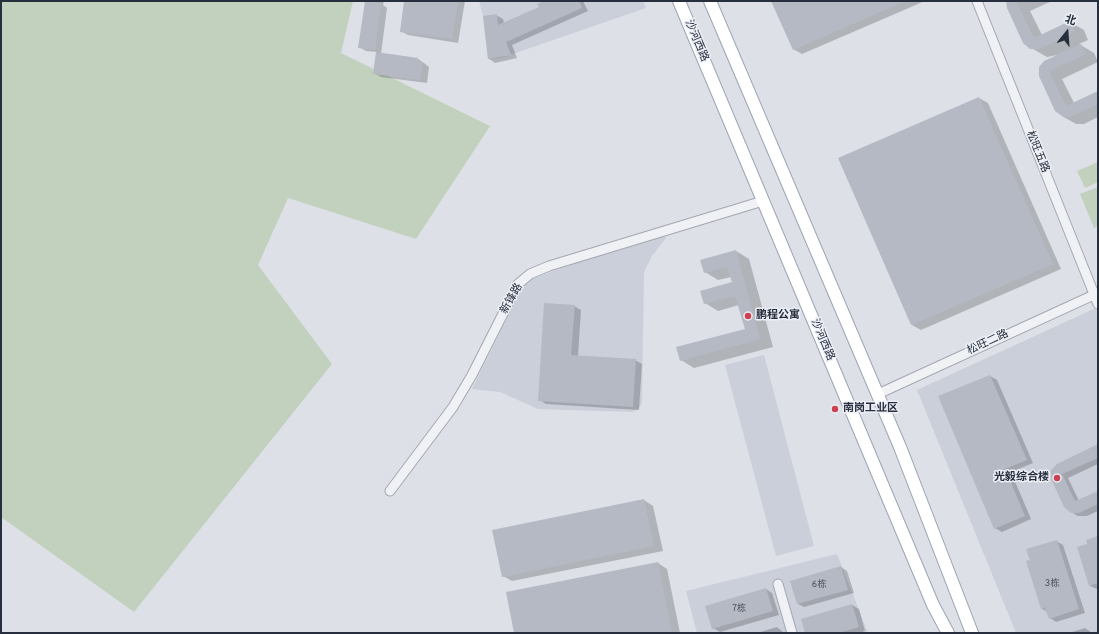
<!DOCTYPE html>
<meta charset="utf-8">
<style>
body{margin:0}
#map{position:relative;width:1099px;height:634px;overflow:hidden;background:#dde0e7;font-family:Overpass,"Noto Sans SC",sans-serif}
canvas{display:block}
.frame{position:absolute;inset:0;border:2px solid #272e3d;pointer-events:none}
.north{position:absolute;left:1047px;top:12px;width:40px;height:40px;-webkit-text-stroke:3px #eceff5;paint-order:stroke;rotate:17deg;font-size:11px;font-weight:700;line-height:16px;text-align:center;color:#272e3d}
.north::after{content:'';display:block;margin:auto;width:14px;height:18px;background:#272e3d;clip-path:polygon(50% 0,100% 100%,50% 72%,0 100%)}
</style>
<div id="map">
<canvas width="1099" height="634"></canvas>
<div class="frame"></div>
<div class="north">北</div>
</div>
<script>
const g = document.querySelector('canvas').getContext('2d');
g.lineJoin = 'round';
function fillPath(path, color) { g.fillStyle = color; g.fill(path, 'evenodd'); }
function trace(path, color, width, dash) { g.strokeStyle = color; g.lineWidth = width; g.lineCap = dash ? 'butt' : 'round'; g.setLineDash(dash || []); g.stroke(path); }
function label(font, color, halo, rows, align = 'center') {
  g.font = font + ' Overpass,"Noto Sans SC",sans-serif'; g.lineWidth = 3; g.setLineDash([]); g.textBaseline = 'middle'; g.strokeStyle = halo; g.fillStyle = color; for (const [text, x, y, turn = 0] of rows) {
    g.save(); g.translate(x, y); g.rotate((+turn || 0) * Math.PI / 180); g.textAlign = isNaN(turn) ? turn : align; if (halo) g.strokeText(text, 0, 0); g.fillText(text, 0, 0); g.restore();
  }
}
fillPath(new Path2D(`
 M479 1H643L646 8 501 58 488 59 483 16Z
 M664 234 666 238 652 256 644 272 642 403 639 408 633 412 538 409 500 392 472 389 522 288 530 280 587 258Z
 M1098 307V633H1016L917 390Z
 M764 355 814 546 776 556 725 365Z
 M837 554 868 633H697L686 591Z`), '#cbcfd9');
fillPath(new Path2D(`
 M1 1H353L341 53 490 126 416 239 288 198 258 265 332 364 134 612 1 517Z
 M1098 162V182L1085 188 1077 171Z
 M1098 187V226L1094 228 1080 194Z`), '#c2d1be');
fillPath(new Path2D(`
 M366 1H384L383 5 387 8 381 54 418 59 424 63 429 67 427 83 381 77 374 73 377 52 366 51 359 47Z
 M405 1H465L458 43 408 35 401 31Z
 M554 1H583L588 11 512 45 517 58 495 63 489 59 496 15 503 19 504 23Z
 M772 1H925L802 54 793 49Z
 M1008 1H1052L1030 11 1042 35 1070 22 1084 30 1088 40 1079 44 1094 53 1098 62 1062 79 1074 103 1098 92V117L1084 124H1076L1062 116 1040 76 1057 55 1047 57 1026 45Z
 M979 98 988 103 1061 269 921 330 912 325Z
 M736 251 749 259 773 347 694 368 681 360 746 330 739 305 718 311 705 303 733 283 731 277 718 280 705 272Z
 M574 306 581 310 578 356 635 360 642 364 639 410 546 404 540 400Z
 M990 376 997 380 1033 463 1011 472 1031 519 1002 532 995 528Z
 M1098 446V464L1068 478 1079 501 1098 492V511L1087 516H1078L1071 512 1052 479Z
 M644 500 653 506 663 551 512 581 503 576Z
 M1098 537V589H1097L1090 586 1088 544Z
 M1056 541 1063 545 1085 613 1056 622 1050 618 1048 612 1042 609 1031 560Z
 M658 563 667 569 680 633H515Z
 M841 567 847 571 854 593 804 607 798 604Z
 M766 589 772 593 779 615 720 632 713 628Z
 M852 605 859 609 865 631 858 633H806Z
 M777 627 784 633H757Z
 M1085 628 1092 633H1069Z`), '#0003');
fillPath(new Path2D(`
 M365 1 381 3 375 50 358 48Z
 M404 1H458L452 39 400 32Z
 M544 1H579L582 8 506 42 511 55 488 59 483 16 497 14 498 25 539 7 537 4Z
 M771 1H905L793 50Z
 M1006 1H1016L1034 38 1070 21 1075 32 1039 49H1030L1023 43 1007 8Z
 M1081 44 1086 54 1049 71 1066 106 1098 91V104L1070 117 1062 116 1055 111 1039 76V67L1044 61Z
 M376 52 418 58V62H423L420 80 373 74Z
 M979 97 1053 264 911 325 838 158Z
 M736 250 760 339 680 361 676 347 745 329 735 296 704 304 700 291 732 282 727 267 704 273 700 260Z
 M544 303 575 305 571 355 636 359 633 407 538 401Z
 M990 375 1027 460 1005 469 1025 516 994 529 938 396Z
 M1098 444V458L1062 474 1075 501 1098 491V504L1079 513H1071L1064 507 1051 479V470L1057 464Z
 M644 499 654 546 502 577 492 530Z
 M1098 536V583L1089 586 1077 547 1087 544 1086 540Z
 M1057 540 1079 609 1049 619 1045 608 1041 609 1026 561 1030 560 1026 549Z
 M658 562 672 633H514L506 592Z
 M841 566 848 590 797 604 790 581Z
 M766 588 773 611 712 629 705 606Z
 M852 604 859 627 839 633H805L801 619Z`), '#b4b9c4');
const minor = new Path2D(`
 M977 1 1098 304
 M878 394 1098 293
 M390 491 453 407 472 375 518 284 530 274 549 266 763 201
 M778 584 792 633`);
const major = new Path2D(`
 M679 1 933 605 948 633
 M710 1 900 447 972 633`);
trace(minor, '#a3a7b1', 11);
trace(major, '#9ca4b2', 14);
trace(minor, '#f0f1f5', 9);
trace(major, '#fff', 12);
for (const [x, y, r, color] of [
 [748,316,4,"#cc4150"],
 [835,409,4,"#cc4150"],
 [1057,478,4,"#cc4150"]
]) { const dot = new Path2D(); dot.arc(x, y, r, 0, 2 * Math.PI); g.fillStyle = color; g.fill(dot); trace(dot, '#eceff5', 1.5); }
label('9px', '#4a515f', null, [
 ["3栋",1052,584],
 ["6栋",819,585],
 ["7栋",739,609]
]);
label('11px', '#272e3d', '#eceff5', [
 ["沙河西路",696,41,67],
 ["松旺五路",1037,152,68],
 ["新锋路",512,299,-60],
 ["沙河西路",822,340,67],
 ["松旺二路",988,343,-25]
]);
label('bold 11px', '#272e3d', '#eceff5', [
 ["鹏程公寓",756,316],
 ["南岗工业区",843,409],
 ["光毅综合楼",1049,478,"right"]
], 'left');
</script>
